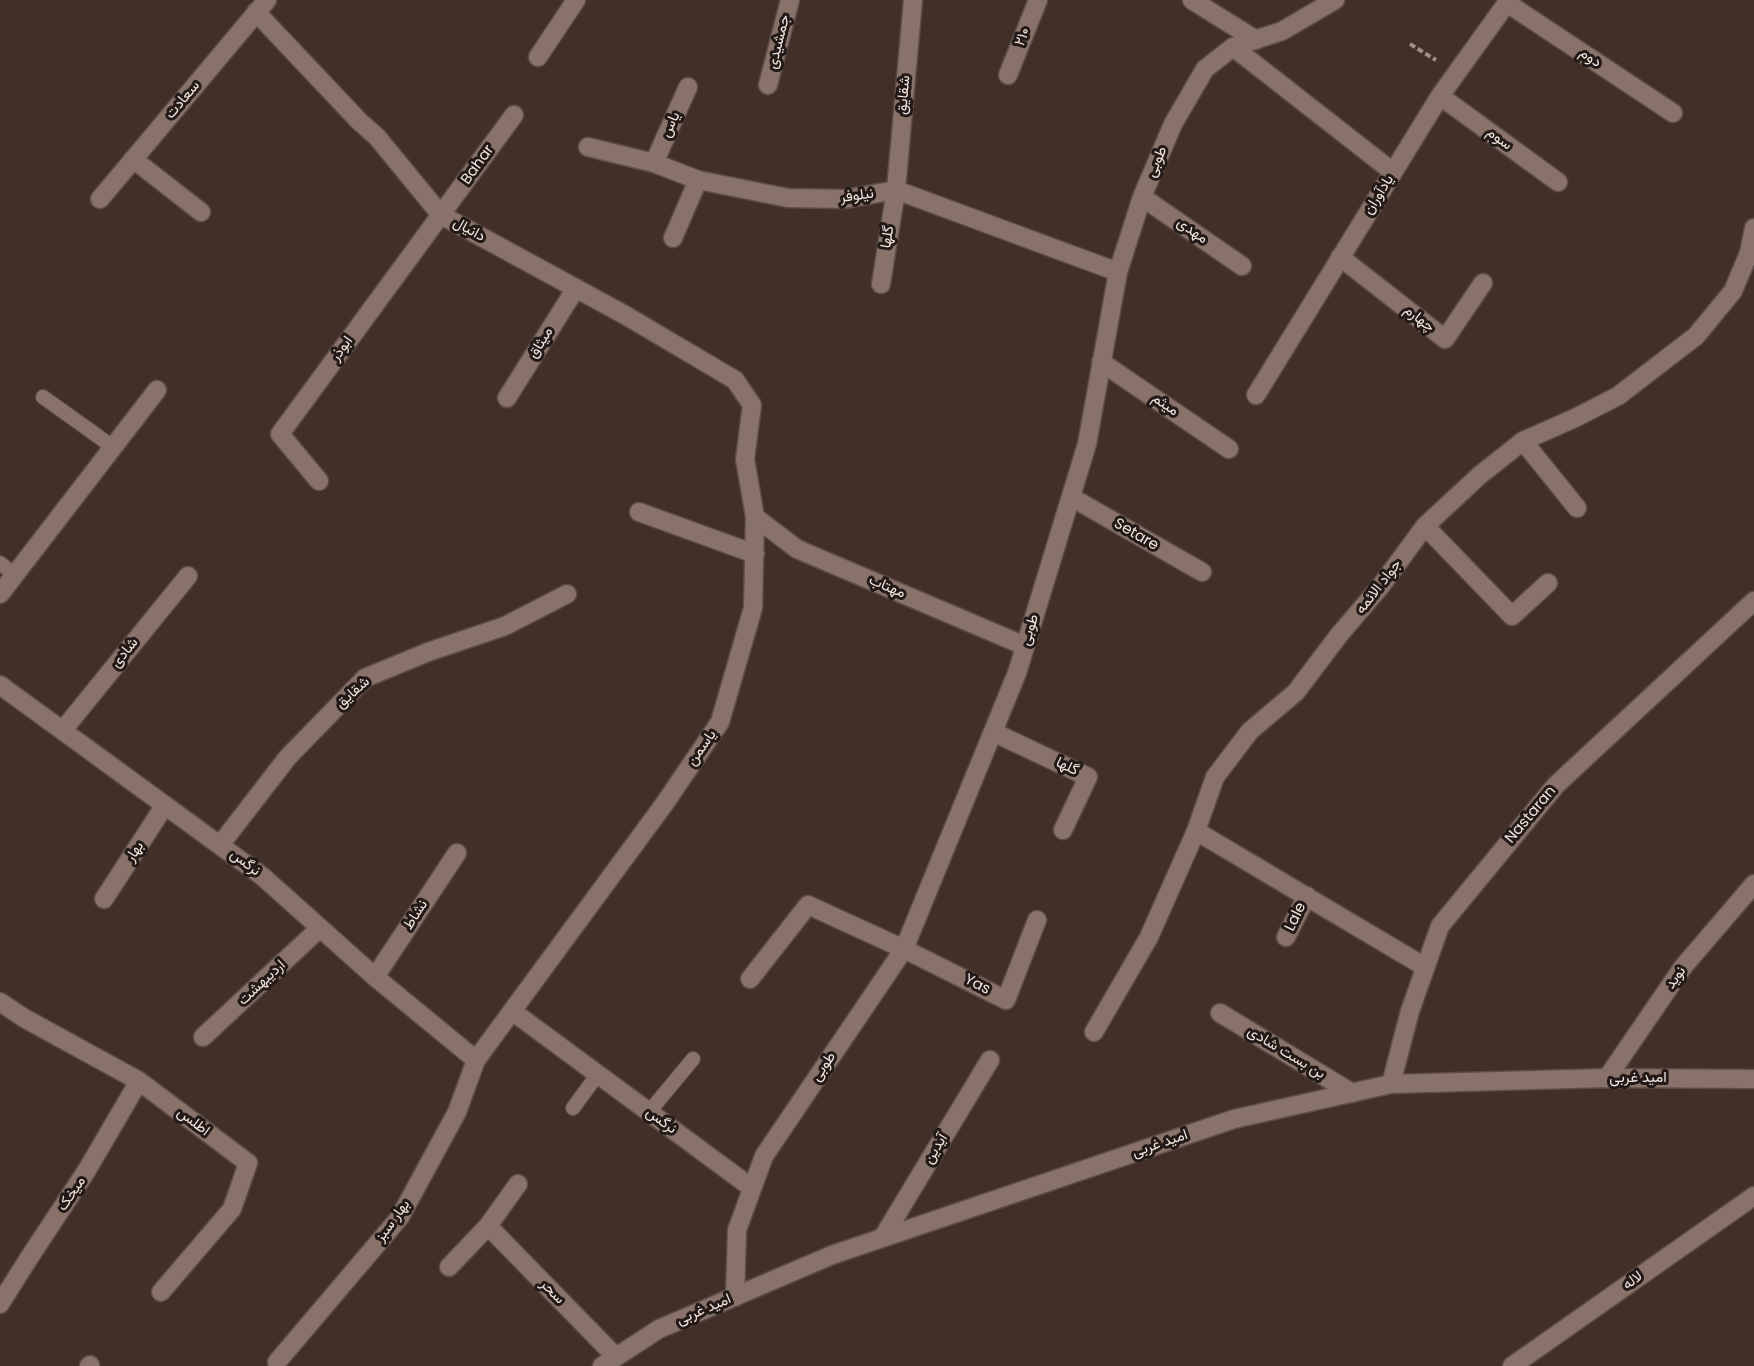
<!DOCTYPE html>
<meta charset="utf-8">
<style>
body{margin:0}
canvas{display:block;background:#422f28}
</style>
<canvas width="1754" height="1366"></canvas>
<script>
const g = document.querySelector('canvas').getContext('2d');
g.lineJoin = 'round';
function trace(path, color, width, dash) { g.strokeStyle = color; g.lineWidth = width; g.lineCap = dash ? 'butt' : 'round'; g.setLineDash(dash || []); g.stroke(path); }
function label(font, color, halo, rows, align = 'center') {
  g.font = font + ' Poppins,Vazirmatn,sans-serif'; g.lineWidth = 6; g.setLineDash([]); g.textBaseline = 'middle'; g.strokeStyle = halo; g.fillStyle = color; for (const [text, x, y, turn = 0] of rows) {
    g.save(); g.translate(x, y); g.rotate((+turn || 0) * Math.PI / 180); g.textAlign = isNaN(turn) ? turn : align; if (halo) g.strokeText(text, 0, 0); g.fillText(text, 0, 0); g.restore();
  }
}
const lane = new Path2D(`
 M43 397 113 447
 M0 563 15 575
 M573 1108 598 1074
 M649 1112 693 1059`);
const street = new Path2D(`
 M1192 0 1256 40
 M1507 3 1673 113
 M256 12 359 121 377 137 441 215 625 315 735 380 752 405 745 459 755 517 753 608 720 722 665 803 476 1060 457 1112 400 1217 277 1362
 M1233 47 1393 172
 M538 57 576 0
 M1008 75 1038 0
 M768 85 790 0
 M1440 96 1558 182
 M588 147 654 163 698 180 788 198 845 199 896 190 1118 272
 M133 159 201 212
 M654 163 688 87
 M1142 197 1242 266
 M100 199 267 0
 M673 238 698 180
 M1340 257 1445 339 1483 283
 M881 284 896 190 913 0
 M1101 362 1229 449
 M1256 395 1440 96 1509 0
 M507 398 576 288
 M1523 441 1577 508
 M319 481 280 434 514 115
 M1071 497 1202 572
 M639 512 755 554
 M755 517 797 549 1025 646
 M1425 526 1512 616 1548 583
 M0 594 157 390
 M0 685 262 876 375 977 476 1060
 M63 730 188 576
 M993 732 1088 777 1063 830
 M1196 831 1425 967
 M220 845 288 757 365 678 428 652 505 626 567 594
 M104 899 165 805
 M1286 937 1307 896
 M375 977 457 853
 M750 979 808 905 904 949 1006 1000 1037 920
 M0 1002 24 1018 139 1081 248 1163 232 1209 161 1292
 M512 1011 752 1188
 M1220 1013 1352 1093
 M1094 1032 1149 937 1196 831 1215 777 1250 731 1296 692 1339 635 1380 587 1425 526 1480 475 1523 441 1575 418 1618 396 1696 336 1733 291 1749 253 1754 228
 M203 1037 320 928
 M1607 1078 1683 967 1754 884
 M1391 1084 1410 1011 1440 926 1556 785 1754 601
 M488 1226 616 1357
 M883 1237 990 1060
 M449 1267 488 1226 518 1184
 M735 1297 737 1230 764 1156 904 949 1017 673 1087 444 1118 272 1142 197 1173 124 1205 69 1233 47 1282 31 1335 0
 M0 1304 29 1258 87 1170 139 1081
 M89 1366 90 1365
 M1512 1366 1754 1196`);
const secondary = new Path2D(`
 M602 1366 659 1329 832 1255 1234 1119 1391 1084 1607 1078 1754 1079`);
trace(lane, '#5c4c47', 16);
trace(street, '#5c4c47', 21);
trace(secondary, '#5c4c47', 21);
trace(new Path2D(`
 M1410 44 1436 60`), '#9f8f89', 4, [6, 3]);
trace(lane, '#88726a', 14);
trace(street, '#88726a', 18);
trace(secondary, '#88726a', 18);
label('15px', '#f1e4df', '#231a17', [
 ["۲۱۰",1023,37,-69],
 ["جمشیدی",779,42,-76],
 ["دوم",1590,58,34],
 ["شقایق",904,95,-85],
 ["سعادت",183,100,-50],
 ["یاس",671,125,-66],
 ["سوم",1499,139,36],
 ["طوبی",1157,162,-67],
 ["Bahar",478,165,-54],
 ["یادآوران",1379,195,-58],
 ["نیلوفر",857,196,-8],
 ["دانیال",469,230,29],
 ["مهدی",1192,231,35],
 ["گلها",888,237,-81],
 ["چهارم",1419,319,38],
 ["میثاق",541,343,-58],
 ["ابوذر",342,349,-54],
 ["میثم",1165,405,35],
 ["Setare",1136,535,30],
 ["مهتاب",887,587,23],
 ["جواد الائمه",1379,587,-52],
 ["طوبی",1030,630,-73],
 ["شادی",125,653,-51],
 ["شقایق",353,693,-42],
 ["یاسمن",702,748,-55],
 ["گلها",1067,767,26],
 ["Nastaran",1531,815,-50],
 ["بهار",135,852,-57],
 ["نرگس",245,863,37],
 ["نشاط",416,915,-57],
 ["Lale",1296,917,-64],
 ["نوید",1676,978,-55],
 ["اردیبهشت",262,983,-43],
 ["Yas",977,985,27],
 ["بن بست شادی",1286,1053,31],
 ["طوبی",824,1067,-56],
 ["امید غربی",1638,1078],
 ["نرگس",661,1121,36],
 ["اطلس",193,1122,37],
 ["امید غربی",1160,1144,-19],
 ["آیدین",936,1149,-59],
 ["میخک",72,1194,-56],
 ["بهار سبز",393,1221,-54],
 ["لاله",1633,1281,-35],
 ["سحر",552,1292,46],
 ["امید غربی",704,1310,-23]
]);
</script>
